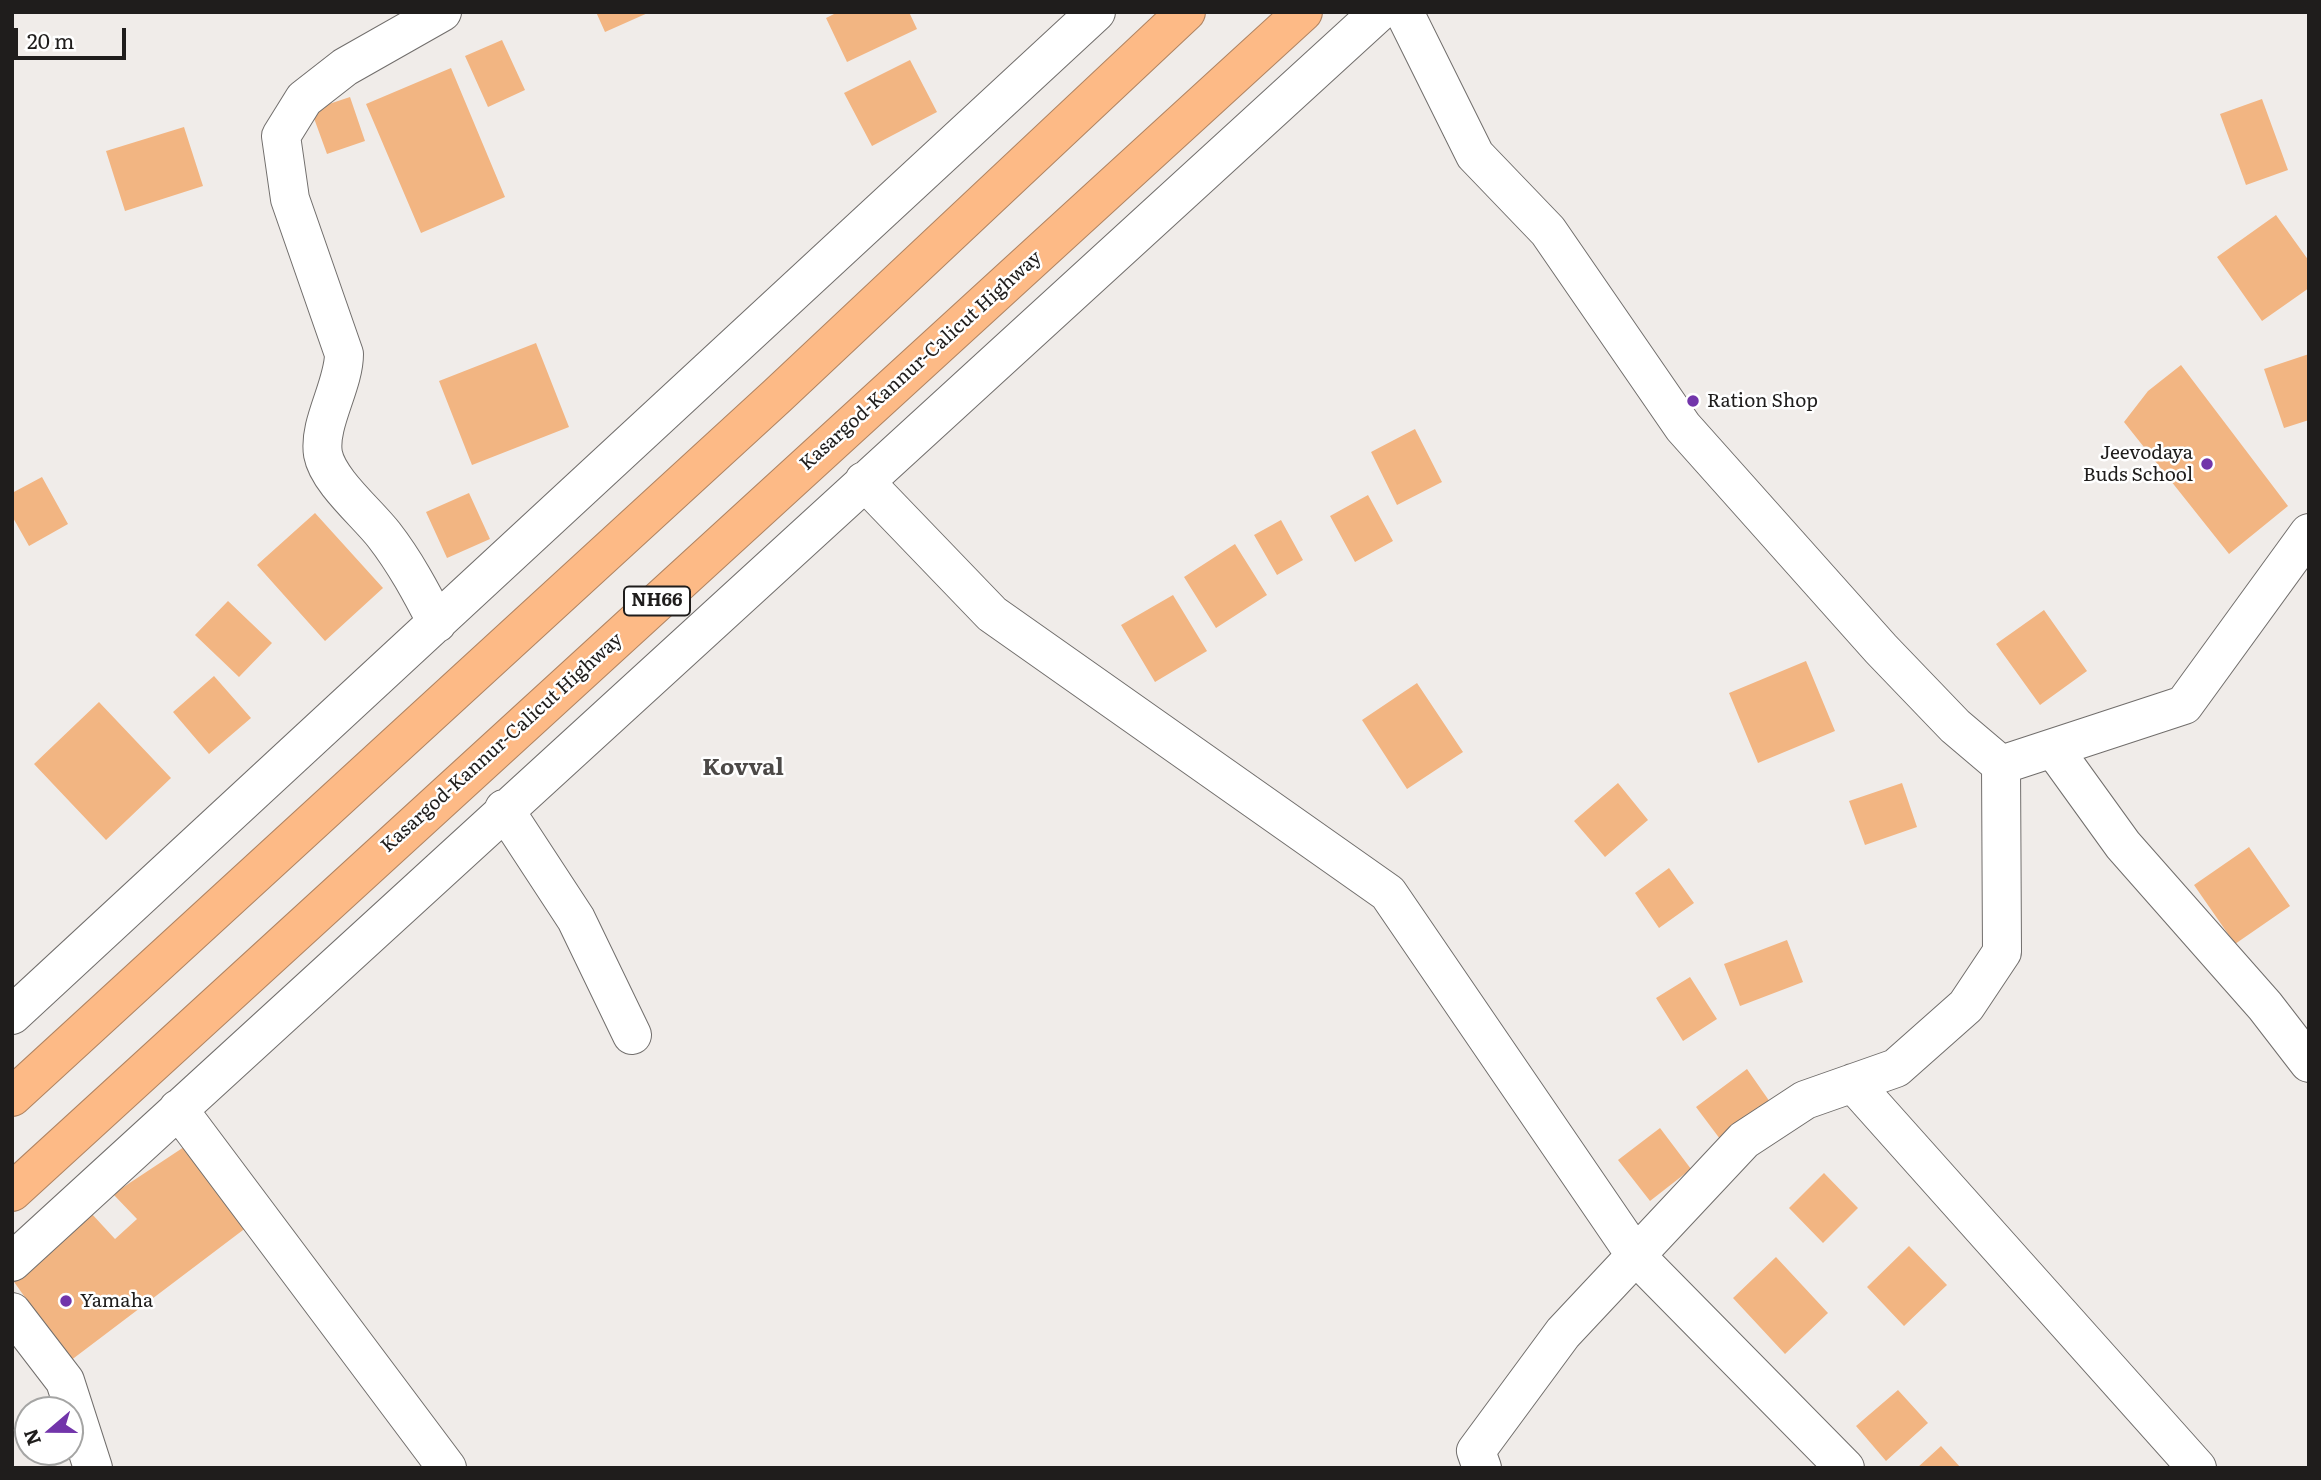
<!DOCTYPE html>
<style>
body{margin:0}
#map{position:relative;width:2321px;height:1480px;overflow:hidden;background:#f0ece9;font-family:Literata,serif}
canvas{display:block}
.frame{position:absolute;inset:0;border:14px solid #1f1d1c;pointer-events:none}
.north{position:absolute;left:14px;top:1396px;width:70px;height:70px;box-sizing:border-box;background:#fff;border:2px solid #a5a5a4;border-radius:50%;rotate:250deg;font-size:19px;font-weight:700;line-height:28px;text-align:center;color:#1f1d1c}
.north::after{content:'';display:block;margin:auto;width:24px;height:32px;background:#7235aa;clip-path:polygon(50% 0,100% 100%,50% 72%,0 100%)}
.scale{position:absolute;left:14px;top:28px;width:112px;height:32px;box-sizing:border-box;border:4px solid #1f1d1c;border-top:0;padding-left:9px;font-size:21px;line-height:24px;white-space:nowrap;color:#1f1d1c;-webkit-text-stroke:5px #fff;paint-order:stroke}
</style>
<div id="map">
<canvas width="2321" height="1480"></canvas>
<div class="frame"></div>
<div class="north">N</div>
<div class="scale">20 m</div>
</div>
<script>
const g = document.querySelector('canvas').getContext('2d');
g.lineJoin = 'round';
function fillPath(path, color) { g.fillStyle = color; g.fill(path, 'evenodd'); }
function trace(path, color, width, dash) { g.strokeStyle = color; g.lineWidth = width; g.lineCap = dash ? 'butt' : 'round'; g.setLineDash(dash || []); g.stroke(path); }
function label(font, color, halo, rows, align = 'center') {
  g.font = font + ' Literata,serif'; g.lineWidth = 5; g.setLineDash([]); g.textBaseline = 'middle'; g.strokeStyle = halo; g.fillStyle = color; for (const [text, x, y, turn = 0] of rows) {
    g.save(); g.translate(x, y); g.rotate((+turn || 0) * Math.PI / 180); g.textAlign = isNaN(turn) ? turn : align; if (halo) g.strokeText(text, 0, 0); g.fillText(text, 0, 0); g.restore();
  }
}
fillPath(new Path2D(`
 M596 12H650L605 32Z
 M838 12H909L917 29 847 62 826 18Z
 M502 40 525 90 488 107 465 56Z
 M910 60 937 112 872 146 844 93Z
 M451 68 505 197 421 233 366 104Z
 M350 97 365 141 327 154 311 110Z
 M2262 99 2288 170 2246 185 2220 114Z
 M184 127 203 186 125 211 106 151Z
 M2276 215 2309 261V288L2262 321 2217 257Z
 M536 343 569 427 472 465 439 381Z
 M2309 354V420L2284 428 2264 369Z
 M2181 365 2288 506 2229 554 2124 422 2148 391Z
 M1415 429 1442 482 1397 505 1371 452Z
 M42 477 68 524 29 546 12 516V493Z
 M469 493 490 539 447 558 426 512Z
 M1368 495 1393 541 1355 562 1330 516Z
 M315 513 383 588 325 641 257 565Z
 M1281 520 1303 560 1277 575 1254 535Z
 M1235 544 1267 595 1216 628 1184 577Z
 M1173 595 1207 651 1155 682 1121 625Z
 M228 601 272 643 239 677 195 635Z
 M2044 610 2087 671 2040 705 1996 644Z
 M1806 661 1835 731 1758 763 1729 693Z
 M214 676 251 718 209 754 173 712Z
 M1417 683 1463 752 1407 789 1362 720Z
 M99 702 171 778 106 840 34 764Z
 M1618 783 1648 820 1605 857 1574 821Z
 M1902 783 1917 827 1865 845 1849 801Z
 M2249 847 2290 906 2235 944 2194 885Z
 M1669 868 1694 903 1659 928 1635 893Z
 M1787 940 1803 982 1740 1006 1724 964Z
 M1690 977 1717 1019 1683 1041 1656 998Z
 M1747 1069 1770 1102 1720 1139 1696 1107Z
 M1660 1128 1691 1169 1650 1201 1618 1160Z
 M184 1147 251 1224 70 1361 12 1279 91 1213 115 1239 137 1219 113 1194Z
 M1824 1173 1858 1208 1823 1243 1789 1208Z
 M1909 1246 1947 1285 1904 1326 1867 1287Z
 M1776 1257 1828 1313 1785 1354 1733 1298Z
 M1898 1390 1928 1423 1886 1461 1856 1426Z
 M1941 1446 1961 1468H1917Z`), '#f2b582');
const minor = new Path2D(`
 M1404 12 1475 155 1548 231 1683 427 1881 649 1955 726 2001 765 2002 952 1966 1006 1896 1068 1805 1100 1744 1140 1563 1333 1476 1451 1482 1468
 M864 481 992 614 1388 893 1636 1256 1845 1468
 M437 623C421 592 405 562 384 535 367 513 328 481 323 454 318 424 344 385 344 354L290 199 281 136 304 99 345 67 442 12
 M2053 748 2123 845 2265 1006 2309 1063
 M2001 765 2184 705 2309 533
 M504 809 576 919 632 1035
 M12 1015 1096 12
 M1853 1083 2197 1468
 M178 1109 447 1468
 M12 1262 1379 12
 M12 1312 65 1381 93 1468`);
const highway = new Path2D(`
 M12 1097 777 396 1186 12
 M12 1192 1303 12`);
trace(minor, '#716e6c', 40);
trace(highway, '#af8361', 40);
trace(minor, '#fff', 38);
trace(highway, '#fdba86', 38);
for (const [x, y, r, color] of [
 [1693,401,7,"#7235aa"],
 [2207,464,7,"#7235aa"],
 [66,1301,7,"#7235aa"]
]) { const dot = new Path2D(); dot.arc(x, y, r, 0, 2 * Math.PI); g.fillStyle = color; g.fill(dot); trace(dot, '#fff', 2.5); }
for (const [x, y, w] of [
 [657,601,66]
]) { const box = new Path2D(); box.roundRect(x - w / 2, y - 14.5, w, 29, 5); g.fillStyle = '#fff'; g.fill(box); trace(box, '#1f1d1c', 2); }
label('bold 18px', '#1f1d1c', null, [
 ["NH66",657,601]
]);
label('19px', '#1f1d1c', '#fff', [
 ["Kasargod-Kannur-Calicut Highway",921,361,-42],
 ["Kasargod-Kannur-Calicut Highway",502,743,-42]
]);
label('19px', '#1f1d1c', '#fff', [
 ["Ration Shop",1707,401],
 ["Jeevodaya",2193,453,"right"],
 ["Buds School",2193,475,"right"],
 ["Yamaha",80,1301]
], 'left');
label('bold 23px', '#4c4947', '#fff', [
 ["Kovval",743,768]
]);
</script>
